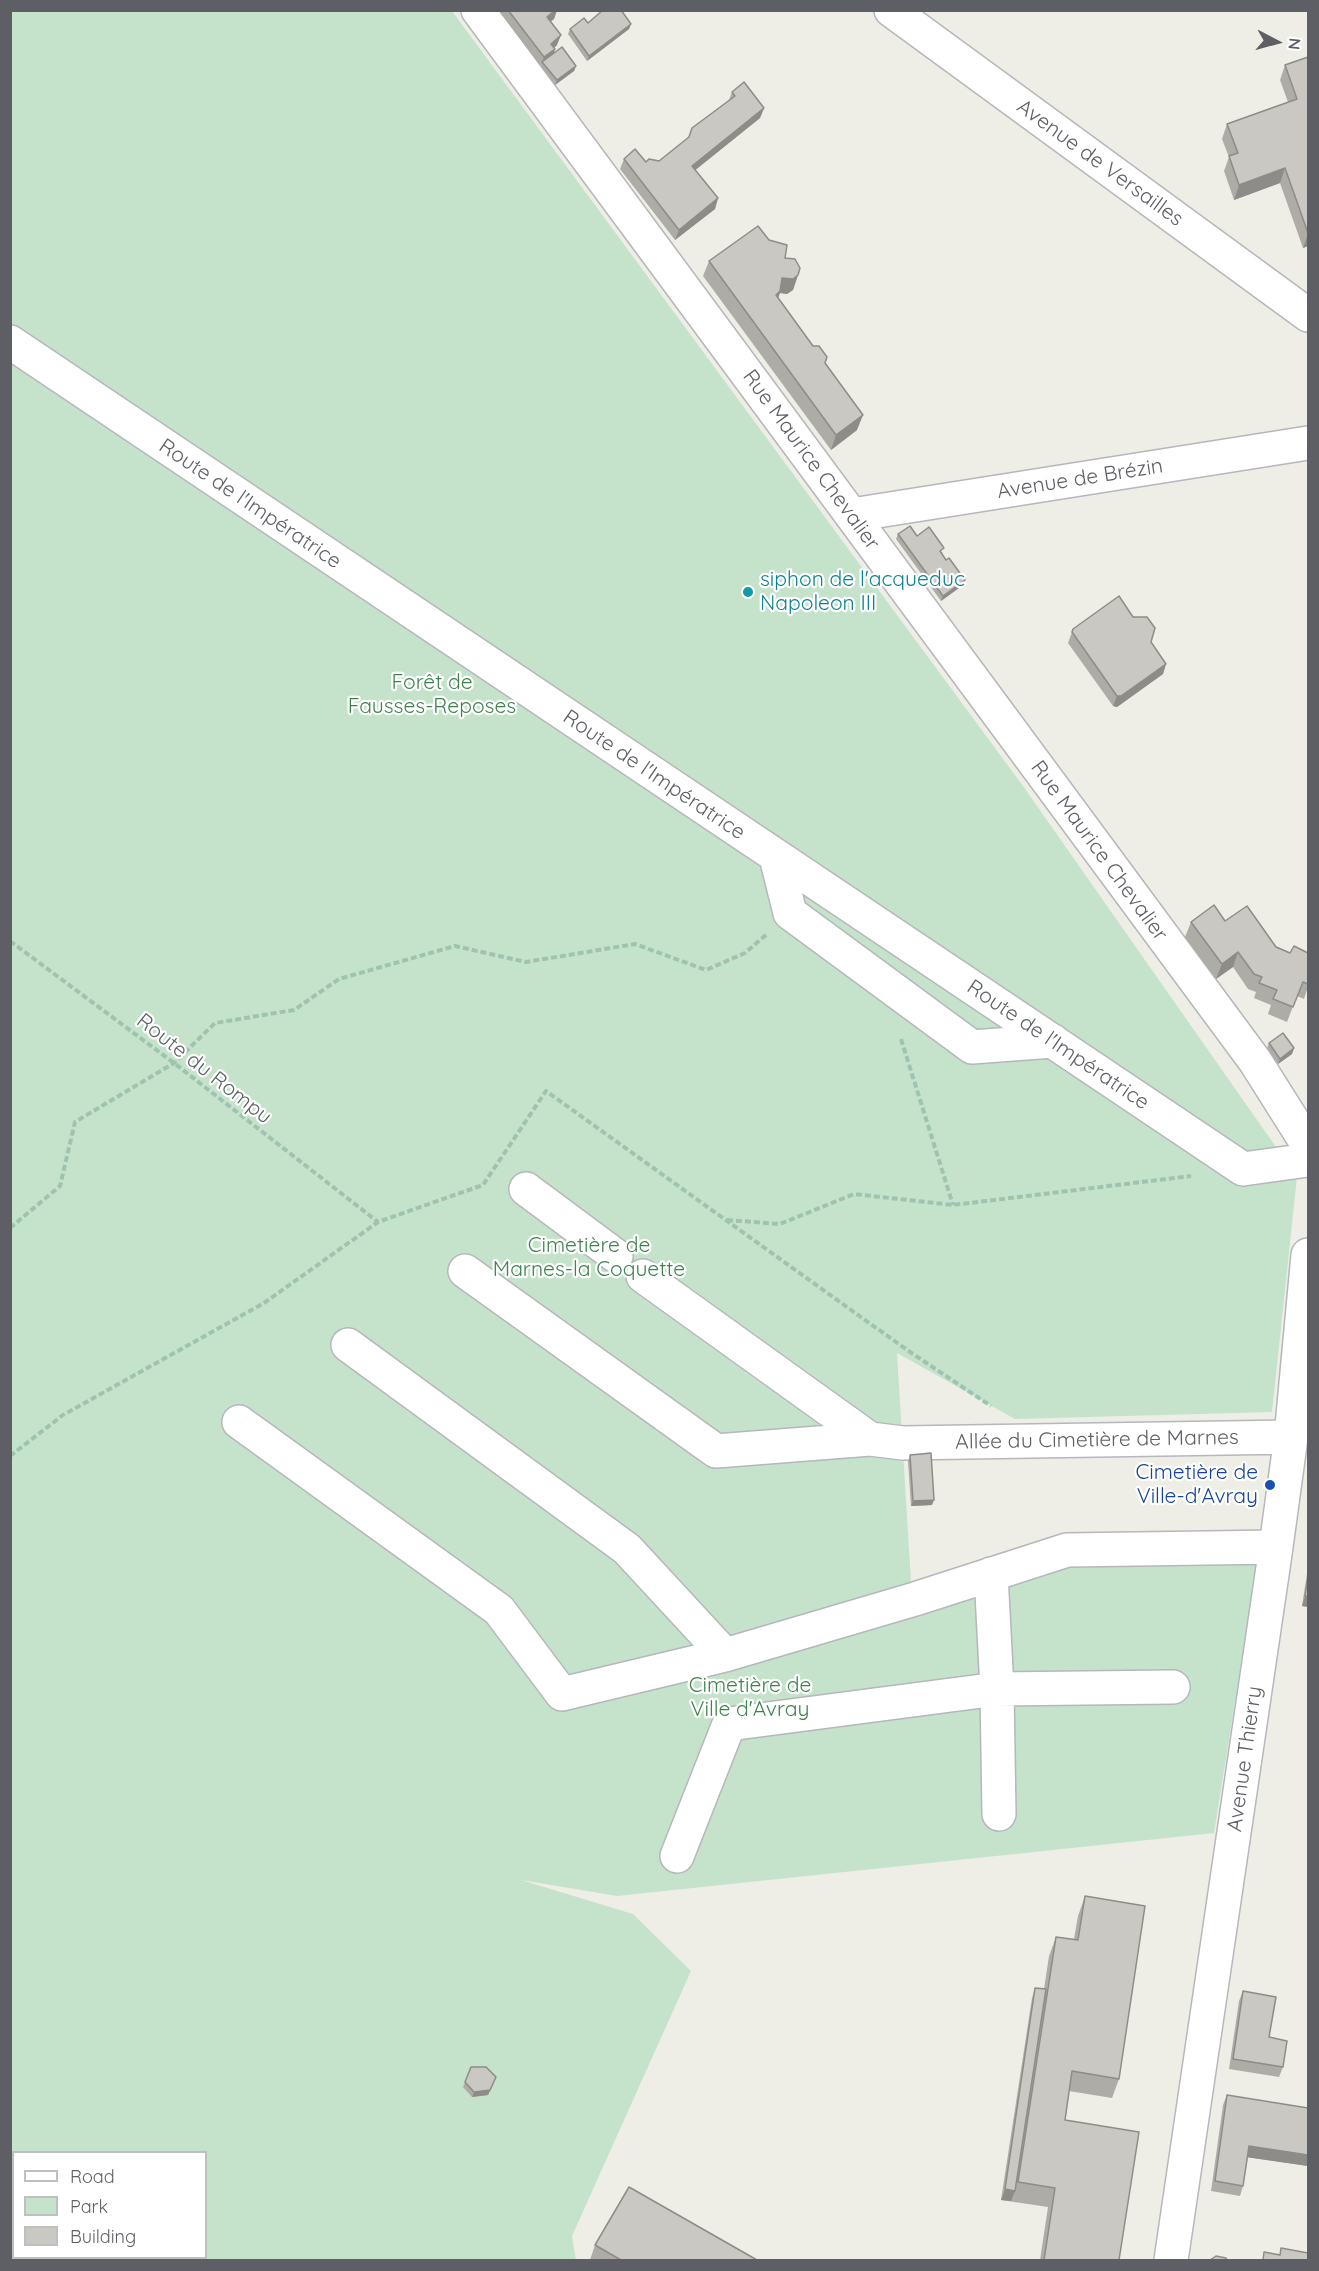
<!DOCTYPE html>
<meta charset="utf-8">
<style>
body{margin:0}
#map{position:relative;width:1319px;height:2271px;overflow:hidden;background:#eeeee6;font-family:Quicksand,sans-serif}
canvas{display:block}
.frame{position:absolute;inset:0;border:12px solid #5d5f65;pointer-events:none}
.legend{position:absolute;left:12px;top:2151px;width:195px;height:108px;box-sizing:border-box;background:#fff;border:2px solid #bebfc1;margin:0;padding:8px 10px;list-style:none;font-size:18px;color:#5d5f65}
.legend li{display:flex;align-items:center;gap:12px;height:30px}
.legend b{width:30px;border:2px solid #bebfc1}
.north{position:absolute;left:1247px;top:12px;width:60px;height:60px;-webkit-text-stroke:4px #fff;paint-order:stroke;rotate:96deg;font-size:16px;font-weight:700;line-height:24px;text-align:center;color:#5d5f65}
.north::after{content:'';display:block;margin:auto;width:21px;height:27px;background:#5d5f65;clip-path:polygon(50% 0,100% 100%,50% 72%,0 100%)}
</style>
<div id="map">
<canvas width="1319" height="2271"></canvas>
<div class="frame"></div>
<ul class="legend">
<li><b style="height:8px;background:#fff"></b>Road</li>
<li><b style="height:16px;background:#c5e3cb"></b>Park</li>
<li><b style="height:16px;background:#cac8c2"></b>Building</li>
</ul>
<div class="north">N</div>
</div>
<script>
const g = document.querySelector('canvas').getContext('2d');
g.lineJoin = 'round';
function fillPath(path, color) { g.fillStyle = color; g.fill(path, 'evenodd'); }
function trace(path, color, width, dash) { g.strokeStyle = color; g.lineWidth = width; g.lineCap = dash ? 'butt' : 'round'; g.setLineDash(dash || []); g.stroke(path); }
function label(font, color, halo, rows, align = 'center') {
  g.font = font + ' Quicksand,sans-serif'; g.lineWidth = 4.5; g.setLineDash([]); g.textBaseline = 'middle'; g.strokeStyle = halo; g.fillStyle = color; for (const [text, x, y, turn = 0] of rows) {
    g.save(); g.translate(x, y); g.rotate((+turn || 0) * Math.PI / 180); g.textAlign = isNaN(turn) ? turn : align; if (halo) g.strokeText(text, 0, 0); g.fillText(text, 0, 0); g.restore();
  }
}
fillPath(new Path2D(`
 M11 11H452L1023 786 1297 1177 1272 1412 1015 1419 897 1353 913 1615 1069 1560 1258 1559 1214 1833 617 1896 521 1880 633 1914 691 1971 572 2236 576 2260H11ZM14 2152H206V2258H14Z`), '#c5e3cb');
const minor = new Path2D(`
 M478 10 1255 1061 1308 1145
 M891 10 1308 315
 M10 342 1243 1169 1308 1160
 M852 515 1308 443
 M776 857 790 913 972 1047 1053 1041
 M526 1189 616 1256
 M465 1271 716 1451 870 1439
 M643 1276 870 1439 903 1443 1291 1437
 M348 1345 627 1549 725 1655
 M239 1422 499 1610 562 1694 725 1655 915 1599 1067 1550 1276 1547
 M991 1574 997 1689 999 1814
 M677 1856 729 1724 997 1689 1173 1687
 M1171 2260 1275 1554 1291 1437 1308 1255`);
trace(minor, '#b6b7bb', 36);
trace(new Path2D(`
 M10 941 174 1063 378 1222
 M901 1039 953 1205
 M727 1220 780 1224 854 1194 953 1205 1191 1176
 M10 1228 60 1186 75 1122 174 1063 215 1023 294 1010 339 979 455 946 526 962 635 944 706 970 745 953 767 934
 M10 1456 63 1415 264 1303 378 1222 483 1185 546 1091 907 1350 991 1406
 M10 2171 14 2176
 M63 2258 65 2260`), '#9ec4b0', 4, [6, 3]);
trace(minor, '#fff', 33);
fillPath(new Path2D(`
 M498 10H557L554 19 550 22 557 45 554 48 555 49 554 53 576 66 574 71 555 85Z
 M631 24 629 29 587 61 568 34 570 29Z
 M1308 57V246L1303 248 1280 183 1234 200 1224 171 1229 157 1222 139 1227 124 1288 102 1280 80 1285 65Z
 M732 92 764 108 760 118 695 170 718 198 715 209 675 240 620 169 624 159 646 162 659 161 689 138 692 128 729 100Z
 M769 240 785 258 798 275 793 290 787 294 780 293 778 298 825 363 857 430 831 450 703 276 709 261Z
 M898 534 917 536 943 553 942 554 946 560 965 580 963 585 941 601 896 539Z
 M1072 632 1166 664 1163 674 1117 707 1113 706 1068 643Z
 M1225 921 1290 953H1308V987L1304 999 1297 996 1287 1022 1268 1014 1271 1005 1254 998 1256 992 1248 989 1233 967 1216 979 1185 937 1191 922Z
 M1269 1043 1294 1048 1292 1054 1278 1064 1267 1048Z
 M910 1455 932 1505 911 1506 908 1461Z
 M1308 1567V1607L1302 1606Z
 M1085 1896 1119 2079 1112 2098 1069 2091 1065 2120 1119 2260H1040L1048 2207 1001 2200 1032 1998 1035 1988 1044 1989 1049 1956 1056 1937 1074 1939 1078 1916Z
 M1243 1991 1269 2037 1283 2067 1279 2077 1229 2069 1239 2001Z
 M471 2067 494 2082 488 2095 472 2097 463 2087Z
 M1227 2095 1308 2108V2166L1248 2157 1243 2186 1240 2196 1211 2191 1223 2105Z
 M595 2245 757 2260H590Z`), '#aeaca7');
fillPath(new Path2D(`
 M555 10H557L554 19 543 27 547 17Z
 M631 24 629 29 587 61 589 56Z
 M561 35 557 45 547 54 551 44Z
 M555 49 552 59 542 62 544 57Z
 M576 66 574 71 555 85 557 80Z
 M764 108 760 118 688 176 692 166Z
 M1285 168 1280 183 1234 200 1239 185Z
 M718 198 715 209 675 240 679 230Z
 M1308 234V246L1303 248Z
 M798 275 793 290 787 294 780 293 775 306 771 310 782 278Z
 M863 415 857 430 831 450 836 435Z
 M965 580 963 585 941 601 943 596Z
 M1166 664 1163 674 1117 707 1113 706 1117 696Z
 M1238 952 1233 967 1216 979 1222 964Z
 M1294 1048 1292 1054 1278 1064 1280 1059Z
 M934 1500 932 1505 911 1506 913 1501Z
 M1305 1596H1308V1607L1302 1606Z
 M494 2082 488 2095 472 2097 474 2092Z
 M1249 2146 1308 2155V2166L1245 2157Z
 M1005 2189 1015 2191 1011 2201 1001 2200Z`), '#8d8c88');
const building = new Path2D(`
 M508 10H555L547 17 561 35 551 44 555 49 544 57Z
 M603 10H621L631 24 589 56 570 29 584 18 588 23Z
 M562 47 576 66 557 80 542 62Z
 M1308 57V233L1285 168 1239 185 1229 156 1238 153 1227 124 1297 99 1285 65Z
 M744 82 764 108 692 166 718 198 679 230 624 159 635 149 646 162 649 159 659 161 689 137 692 128 735 96 732 92Z
 M758 226 769 240 787 245 785 258 795 259 800 268 798 275 793 279 782 278 780 291 776 295 813 346H819L827 357 825 363 863 415 836 435 709 261Z
 M910 526 917 536 929 527 944 548 940 551 946 560 949 558 965 580 943 596 898 534Z
 M1119 596 1133 617H1147L1155 628 1151 642 1166 664 1121 696H1117L1072 632 1073 629Z
 M1214 905 1225 921 1247 906 1276 947 1290 953 1294 946 1308 953V984L1303 982 1293 1007 1273 999 1277 990 1259 983 1262 977 1254 974 1238 952 1222 964 1191 922Z
 M1283 1033 1294 1048 1280 1059 1269 1043Z
 M931 1453 934 1500 913 1501 910 1455Z
 M1308 1577V1596H1305Z
 M1085 1896 1145 1906 1119 2079 1072 2071 1065 2120 1139 2132 1119 2260H1044L1055 2188 1018 2182 1056 1937 1078 1940Z
 M1035 1988 1046 1989 1015 2191 1005 2189Z
 M1243 1991 1276 1997 1269 2037 1287 2041 1283 2067 1233 2059Z
 M471 2067H486L496 2077 490 2090 474 2092 465 2082Z
 M1227 2095 1308 2108V2155L1249 2146 1243 2186 1215 2181Z
 M629 2187 757 2260H621L595 2245Z
 M1281 2248 1308 2253V2260H1263L1264 2252 1280 2255Z
 M1216 2256 1226 2258 1227 2260H1210Z`);
fillPath(building, '#cac8c2');
trace(building, '#8d8c88', 1.5);
for (const [x, y, r, color] of [
 [748,592,6,"#0f9aa8"],
 [1270,1485,6,"#1a4fb4"]
]) { const dot = new Path2D(); dot.arc(x, y, r, 0, 2 * Math.PI); g.fillStyle = color; g.fill(dot); trace(dot, '#fff', 2); }
label('21px', '#5d5f65', '#fff', [
 ["Avenue de Versailles",1100,163,36],
 ["Rue Maurice Chevalier",811,460,54],
 ["Avenue de Brézin",1080,479,-9],
 ["Route de l'Impératrice",250,504,34],
 ["Route de l'Impératrice",654,775,34],
 ["Rue Maurice Chevalier",1099,851,54],
 ["Route de l'Impératrice",1058,1045,34],
 ["Route du Rompu",204,1069,38],
 ["Allée du Cimetière de Marnes",1097,1440,-1],
 ["Avenue Thierry",1245,1759,-82]
]);
label('21px', '#0d838f', '#fff', [
 ["siphon de l'acqueduc",760,580],
 ["Napoleon III",760,604]
], 'left');
label('21px', '#3e834e', '#fff', [
 ["Forêt de",432,683],
 ["Fausses-Reposes",432,707],
 ["Cimetière de",589,1246],
 ["Marnes-la Coquette",589,1270],
 ["Cimetière de",750,1686],
 ["Ville d'Avray",750,1710]
]);
label('21px', '#164399', '#fff', [
 ["Cimetière de",1258,1473],
 ["Ville-d'Avray",1258,1497]
], 'right');
</script>
